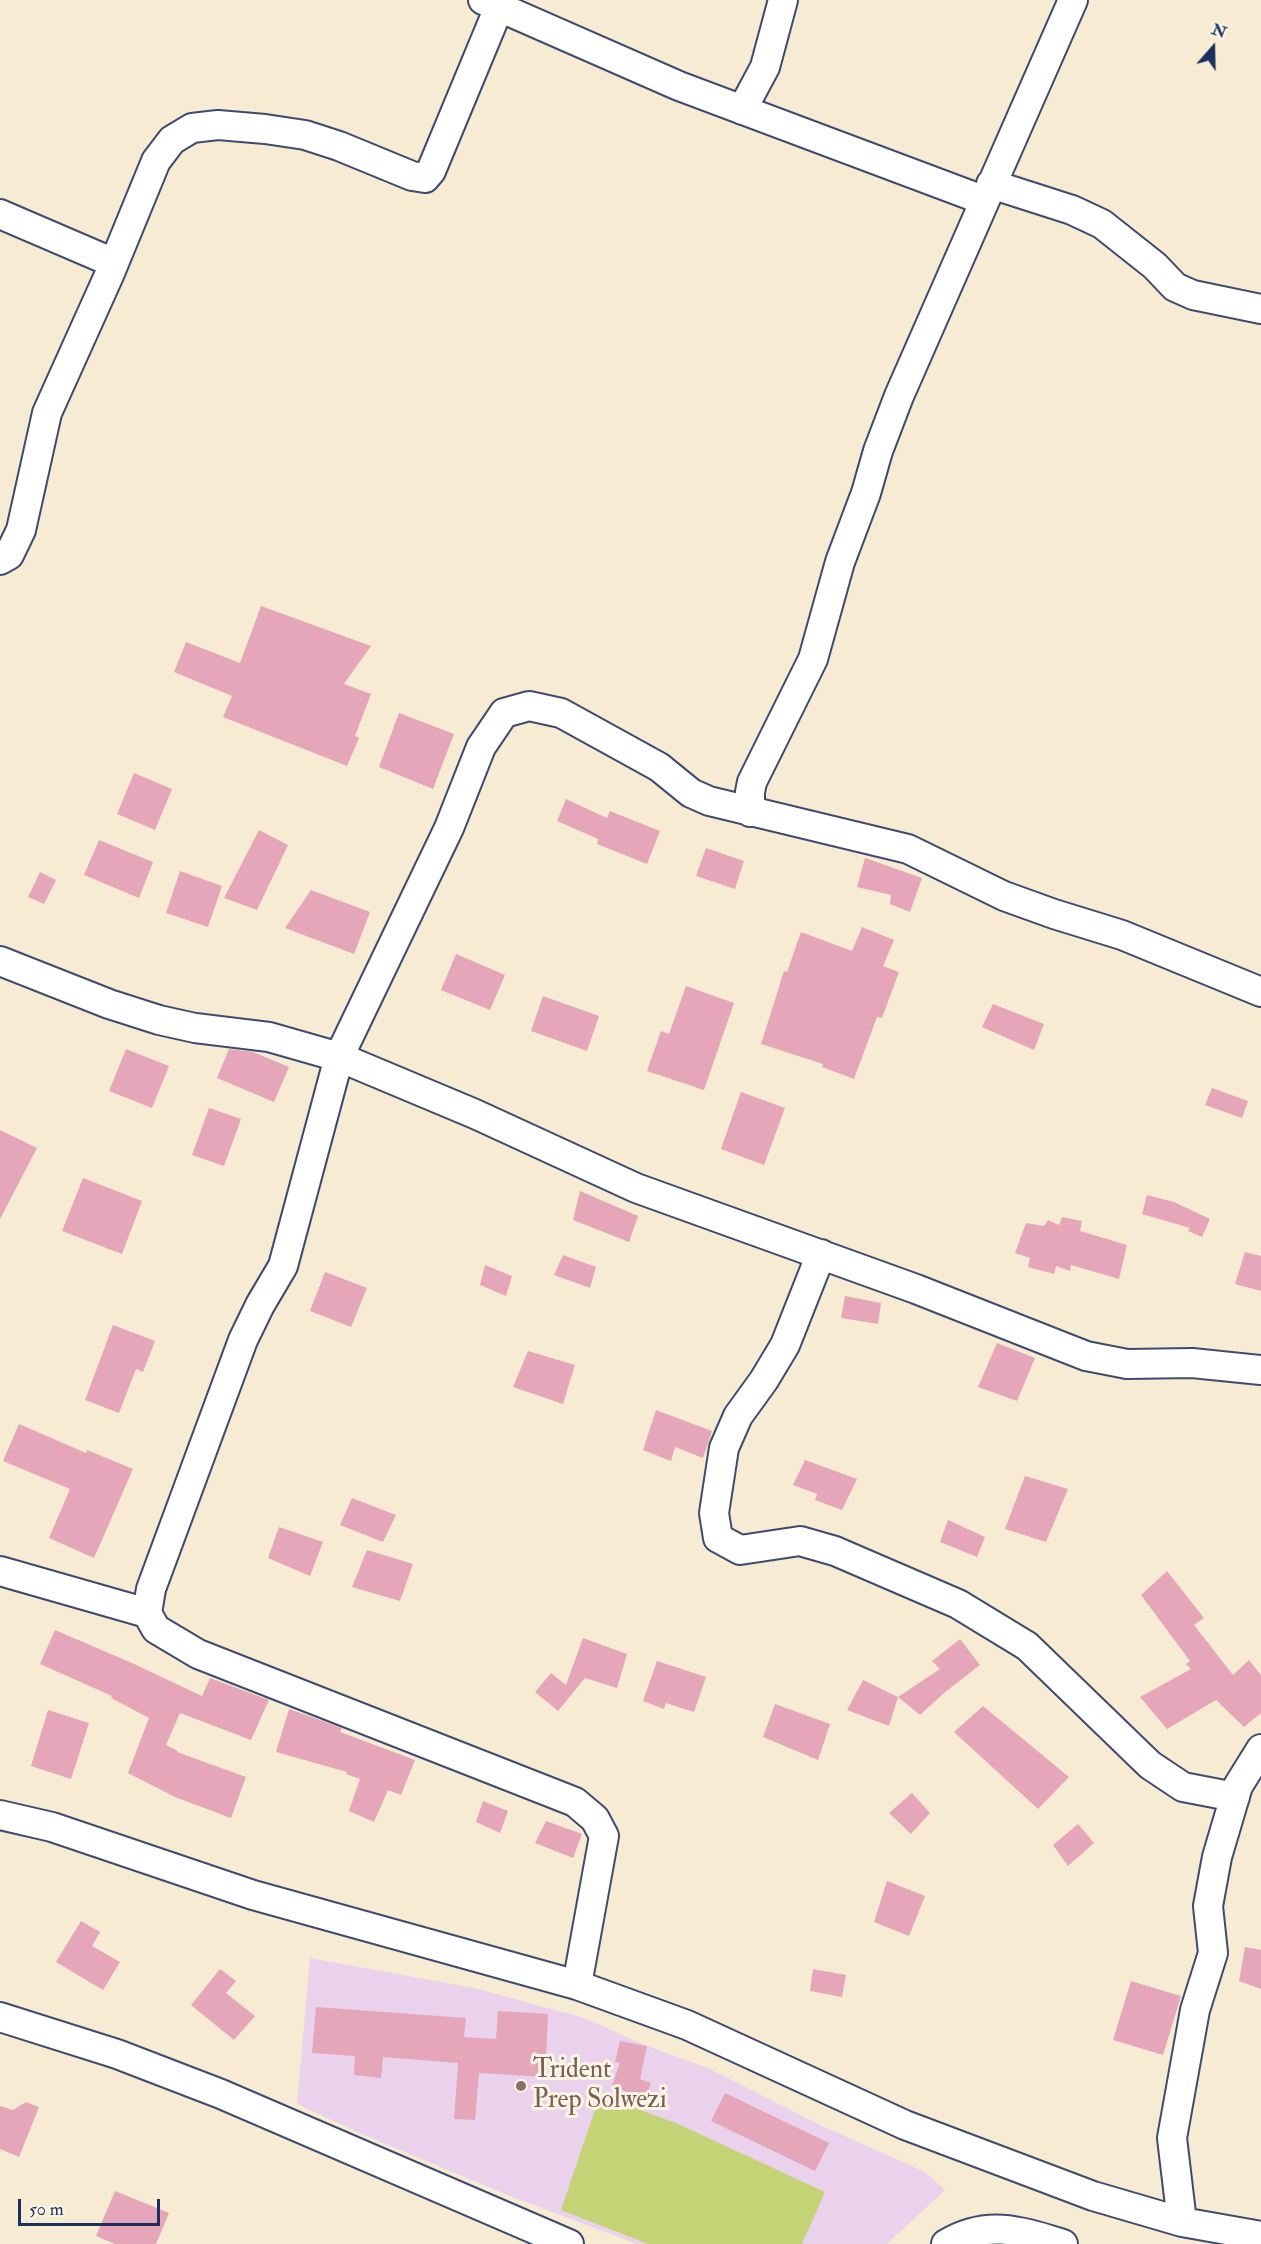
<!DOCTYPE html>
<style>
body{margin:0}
#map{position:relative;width:1261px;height:2244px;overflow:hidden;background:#f7ebd3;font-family:"IM FELL Double Pica",serif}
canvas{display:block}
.north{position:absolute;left:1183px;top:18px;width:60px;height:60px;-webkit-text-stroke:4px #fcf5e5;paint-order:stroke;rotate:20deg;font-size:16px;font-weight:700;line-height:24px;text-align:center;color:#1b2f5e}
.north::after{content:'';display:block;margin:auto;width:21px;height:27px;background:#1b2f5e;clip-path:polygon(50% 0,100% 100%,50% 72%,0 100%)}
.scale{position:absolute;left:18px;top:2199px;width:142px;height:27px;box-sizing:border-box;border:3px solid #1b2f5e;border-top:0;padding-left:8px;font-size:18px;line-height:21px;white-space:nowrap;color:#1b2f5e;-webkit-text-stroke:4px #fcf5e5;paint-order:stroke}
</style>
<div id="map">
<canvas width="1261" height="2244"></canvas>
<div class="north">N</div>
<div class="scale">50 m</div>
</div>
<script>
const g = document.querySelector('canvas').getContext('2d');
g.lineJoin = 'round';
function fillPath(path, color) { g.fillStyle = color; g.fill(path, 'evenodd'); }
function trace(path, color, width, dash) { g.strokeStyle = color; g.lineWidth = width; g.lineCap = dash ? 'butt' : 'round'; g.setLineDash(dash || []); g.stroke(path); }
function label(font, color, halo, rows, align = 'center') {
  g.font = font + ' "IM FELL Double Pica",serif'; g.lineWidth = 6; g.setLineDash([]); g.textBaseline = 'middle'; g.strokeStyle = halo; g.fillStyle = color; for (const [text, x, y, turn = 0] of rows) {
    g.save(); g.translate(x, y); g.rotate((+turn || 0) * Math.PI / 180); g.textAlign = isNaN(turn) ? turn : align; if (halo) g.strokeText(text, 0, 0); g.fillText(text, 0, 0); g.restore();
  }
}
fillPath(new Path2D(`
 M310 1958 474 1988 584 2018 647 2046 708 2068 820 2125 925 2172 945 2190 887 2244H637L510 2196 364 2135 297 2104Z`), '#ead1ec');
fillPath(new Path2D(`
 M600 2095 678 2124 825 2192 802 2244H648L561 2210Z`), '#c4d375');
fillPath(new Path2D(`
 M261 606 371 646 344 684 371 694 355 736 359 738 347 766 223 717 232 696 174 672 186 642 240 663Z
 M399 713 454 734 433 789 379 767Z
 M134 773 172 789 155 830 117 814Z
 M566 799 607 818 610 811 660 831 647 864 597 844 598 839 557 821Z
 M259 830 288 845 257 910 224 898Z
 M99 840 153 862 139 898 84 875Z
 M706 848 744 861 735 889 696 876Z
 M865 858 922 878 910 912 890 904 891 895 857 887Z
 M180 871 222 886 208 927 166 913Z
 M40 872 56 880 44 904 28 897Z
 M311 890 370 912 354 954 285 928Z
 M862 927 894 940 883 966 899 972 882 1018 877 1017 854 1079 822 1067 823 1064 761 1044 784 971 787 972 801 932 852 951Z
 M456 954 505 975 490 1010 441 990Z
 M686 986 734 1003 704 1090 647 1071 661 1031 669 1034Z
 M543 996 599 1016 587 1051 531 1031Z
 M993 1004 1044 1024 1034 1050 982 1027Z
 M126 1049 169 1066 152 1108 109 1091Z
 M229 1049 253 1052 289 1067 274 1102 217 1078Z
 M1212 1088 1248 1101 1242 1118 1205 1105Z
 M741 1092 785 1108 764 1165 721 1149Z
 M209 1108 241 1119 224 1166 192 1155Z
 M0 1130 37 1148 0 1219Z
 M83 1178 142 1201 122 1254 62 1231Z
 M580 1191 638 1216 629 1242 573 1220Z
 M1147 1195 1174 1202 1210 1219 1202 1237 1188 1231 1190 1228 1142 1214Z
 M1062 1217 1082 1221 1080 1231 1127 1245 1119 1279 1071 1265 1070 1271 1056 1266 1054 1274 1028 1267 1030 1258 1015 1253 1026 1223 1044 1226 1048 1220 1059 1225Z
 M1245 1252 1261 1256V1291L1235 1284Z
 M563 1255 596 1267 590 1288 554 1275Z
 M485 1265 512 1276 506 1296 480 1285Z
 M325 1272 367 1288 351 1327 310 1311Z
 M845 1296 881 1303 878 1324 841 1318Z
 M113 1325 155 1341 143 1372 136 1369 119 1413 85 1400Z
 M997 1343 1035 1358 1017 1401 978 1387Z
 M528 1351 575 1365 563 1404 513 1387Z
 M656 1410 712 1431 703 1458 675 1447 671 1461 643 1450Z
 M19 1424 86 1453 87 1450 133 1469 94 1558 49 1538 70 1489 3 1461Z
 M805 1460 857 1479 842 1510 815 1500 817 1494 793 1485Z
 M1025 1476 1068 1489 1046 1542 1005 1529Z
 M352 1498 396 1515 383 1542 340 1525Z
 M948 1520 985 1537 977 1557 940 1542Z
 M279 1527 323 1542 310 1576 268 1558Z
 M367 1550 413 1564 400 1601 352 1587Z
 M1167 1571 1204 1618 1194 1625 1233 1675 1249 1660 1261 1675V1713L1244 1727 1216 1700 1167 1729 1140 1697 1191 1669 1186 1664 1190 1661 1141 1595Z
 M55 1630 132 1663 202 1696 210 1678 269 1700 251 1740 180 1713 166 1745 178 1751 177 1752 246 1777 231 1818 175 1797 128 1773 149 1718 111 1698 112 1696 40 1664Z
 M583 1638 627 1654 617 1688 585 1678 558 1711 535 1692 551 1673 566 1685Z
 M960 1639 980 1665 944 1693 920 1715 898 1697 940 1669 932 1661Z
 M657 1661 706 1677 694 1712 666 1703 664 1709 643 1701Z
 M863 1680 898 1697 889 1726 847 1710Z
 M775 1704 830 1724 818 1760 763 1737Z
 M983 1706 1069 1777 1038 1809 954 1732Z
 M289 1709 342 1728 340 1732 415 1760 401 1795 388 1790 374 1822 349 1811 360 1779 346 1774 347 1772 276 1752Z
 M48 1710 89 1723 71 1779 31 1766Z
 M912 1793 930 1813 911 1834 889 1813Z
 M483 1801 508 1811 500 1833 476 1822Z
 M546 1821 582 1834 573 1858 535 1843Z
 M1078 1824 1094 1843 1068 1866 1053 1845Z
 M887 1881 925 1896 909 1936 874 1922Z
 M81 1921 100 1932 92 1946 120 1962 103 1990 56 1962Z
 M1245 1947 1261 1950V1989L1239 1981Z
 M220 1969 236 1981 226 1993 255 2016 234 2040 191 2005Z
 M813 1969 846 1975 842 1997 810 1991Z
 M1131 1981 1181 1996 1163 2055 1113 2040Z
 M316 2007 466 2018 464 2037 496 2039 498 2011 548 2014 545 2077 479 2073 475 2120 454 2119 458 2063 383 2057 381 2078 354 2075 355 2056 312 2053Z
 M620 2041 647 2046 640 2079 651 2083 645 2099 612 2086 620 2063 615 2062Z
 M725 2093 829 2143 815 2171 711 2121Z
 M26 2102 39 2107 19 2157 0 2149V2106L13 2110Z
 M115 2191 169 2213 156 2244H115L96 2236Z`), '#e5a6b9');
const minor = new Path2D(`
 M483 0 679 86 983 200
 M742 110 765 67 783 0
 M991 184 1072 210 1102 224 1155 266 1175 287 1193 295 1261 309
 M0 214 114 263
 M0 560 9 555 21 530 47 413 110 273 156 161 172 140 192 128 218 125 265 129 305 135 339 146 412 176 425 178 431 171 502 0
 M750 812V792L752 782 813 659 840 562 866 493 878 451 899 396 1073 0
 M0 961 109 1004 159 1020 195 1028 269 1037 339 1057 475 1114 636 1188 916 1289 1086 1356 1127 1364 1192 1363 1261 1370
 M821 1254 785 1345 764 1380 738 1416 724 1448 714 1513 718 1538 740 1550 800 1541 835 1551 958 1604 1027 1646 1150 1765 1183 1787 1235 1797
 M0 1571 147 1613
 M0 1815 52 1827 253 1895 577 1985 687 2025 905 2125 1093 2196 1182 2222 1261 2236
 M577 1985 604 1836 595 1819 575 1802 198 1654 156 1629 147 1613 151 1589 243 1340 260 1305 283 1266 339 1057 449 828 481 747 504 713 529 706 561 713 659 767 691 793 709 801 908 849 1004 896 1054 914 1122 935 1261 992
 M0 2017 117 2054 221 2094 569 2244
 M1182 2222 1172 2138 1195 2010 1213 1953 1208 1906 1217 1857 1238 1786 1261 1749
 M946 2244C987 2219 1021 2231 1063 2244`);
trace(minor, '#3c4b70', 32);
trace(minor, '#fff', 28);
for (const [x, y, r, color] of [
 [521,2086,6,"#8d6e63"]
]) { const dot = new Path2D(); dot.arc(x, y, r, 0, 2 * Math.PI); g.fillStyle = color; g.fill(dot); trace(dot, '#fcf5e5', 2); }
label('26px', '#785e54', '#fcf5e5', [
 ["Trident",533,2071],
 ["Prep Solwezi",533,2101]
], 'left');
</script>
